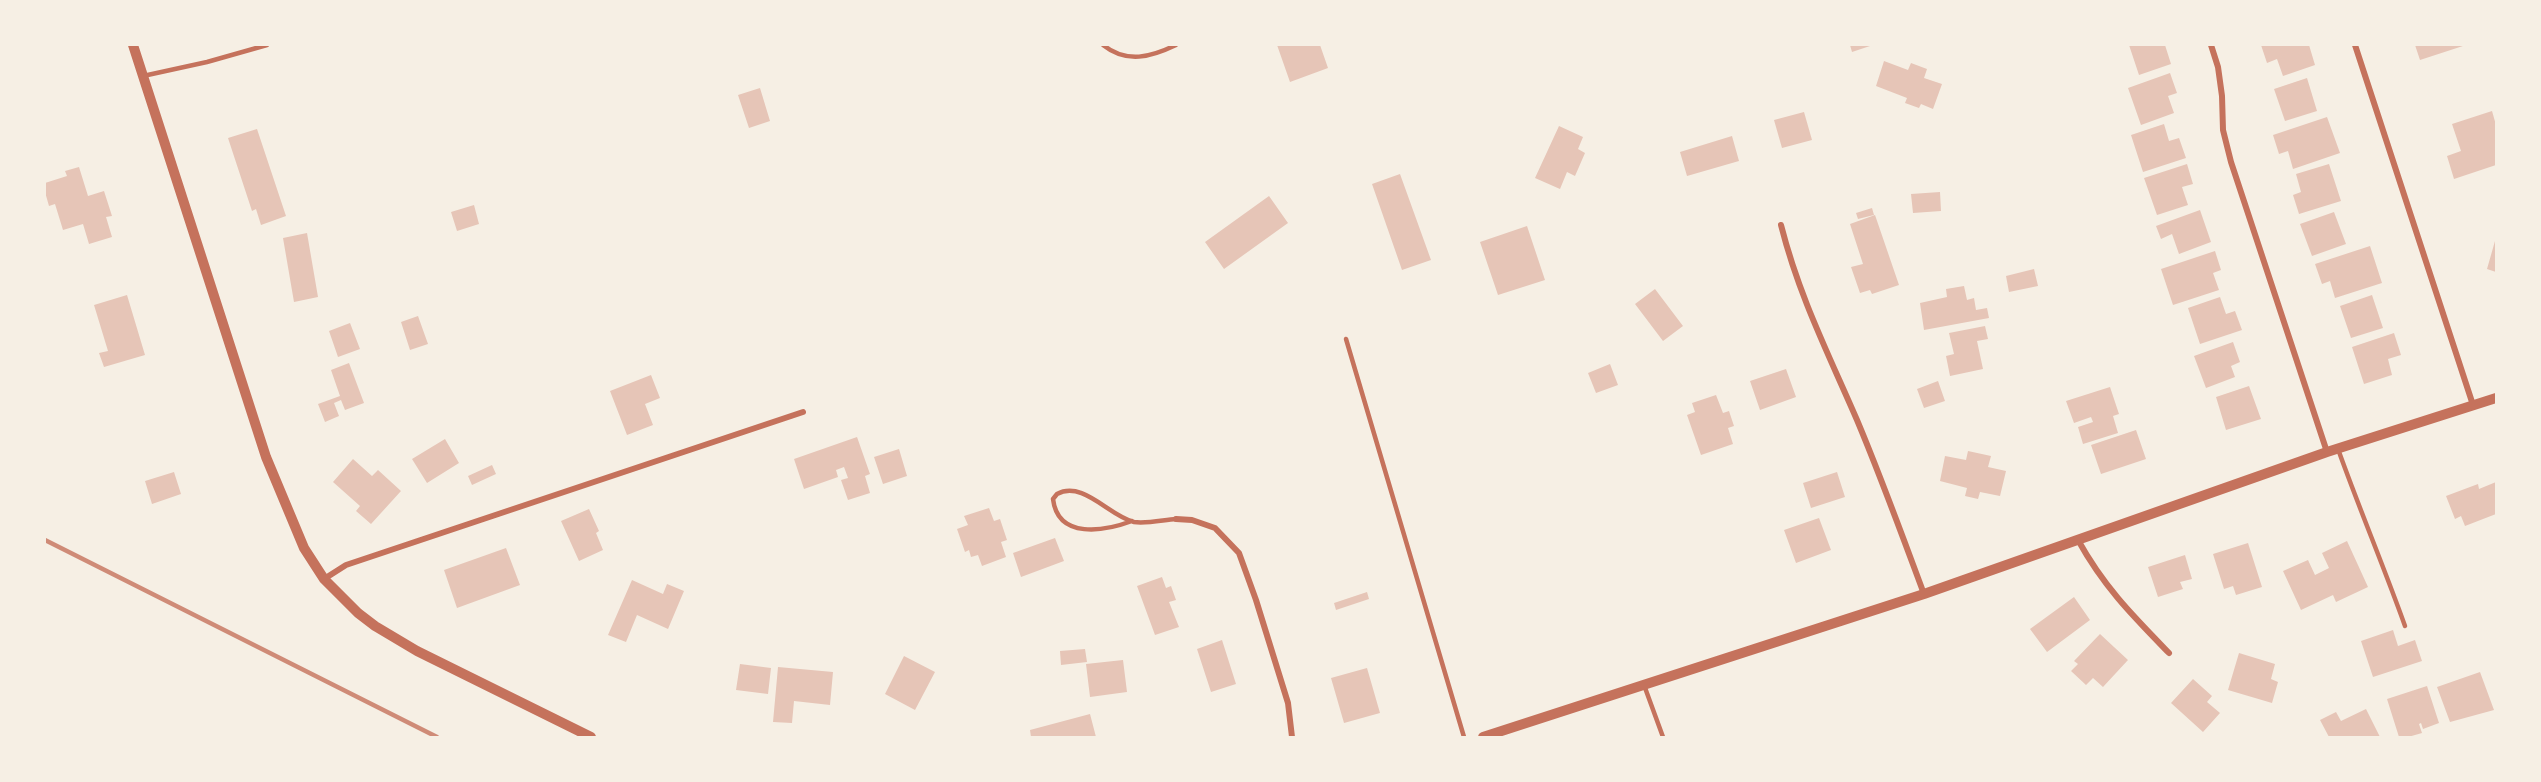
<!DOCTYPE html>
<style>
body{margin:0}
#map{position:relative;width:2541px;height:782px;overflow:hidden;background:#f6efe4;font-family:Arial,sans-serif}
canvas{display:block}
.frame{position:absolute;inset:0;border:46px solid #f6efe4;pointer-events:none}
</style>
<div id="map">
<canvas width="2541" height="782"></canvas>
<div class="frame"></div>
</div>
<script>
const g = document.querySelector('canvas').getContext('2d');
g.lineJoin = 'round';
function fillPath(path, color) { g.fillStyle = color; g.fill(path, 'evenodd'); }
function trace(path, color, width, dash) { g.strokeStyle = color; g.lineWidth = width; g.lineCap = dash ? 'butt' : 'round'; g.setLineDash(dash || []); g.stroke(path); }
fillPath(new Path2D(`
 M1277 45H1320L1328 68 1290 82Z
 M1850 45H1873L1852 52Z
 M2129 45H2165L2171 64 2139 75Z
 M2261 45H2309L2315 65 2283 76 2277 59 2267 63Z
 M2415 45H2466L2420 60Z
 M1884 61 1908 70 1911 63 1927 69 1924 78 1942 84 1933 109 1921 104 1919 108 1905 103 1907 98 1876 86Z
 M2170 73 2177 93 2168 96 2174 113 2141 125 2128 88Z
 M2307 78 2317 111 2285 121 2274 89Z
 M760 88 770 121 749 128 738 95Z
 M2492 111 2496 125V165L2454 179 2447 156 2461 151 2452 124Z
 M1804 112 1812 140 1782 148 1774 120Z
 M2327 117 2340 153 2293 169 2288 151 2279 154 2273 135Z
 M2164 124 2169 141 2179 138 2186 158 2143 172 2131 135Z
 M1559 126 1583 137 1578 149 1585 153 1575 176 1567 172 1560 189 1535 178Z
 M257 129 286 216 261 225 256 209 252 211 228 138Z
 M1732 136 1739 161 1687 176 1680 152Z
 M2187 164 2193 184 2182 187 2188 205 2157 215 2144 178Z
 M2329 164 2341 201 2299 214 2293 195 2301 192 2296 174Z
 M79 167 88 196 104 191 112 216 106 217 112 237 89 244 83 224 63 230 55 204 49 206 45 192V183L67 176 65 171Z
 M1400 174 1431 260 1402 270 1372 184Z
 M1940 192 1941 211 1913 213 1911 194Z
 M1269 196 1288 223 1224 269 1205 242Z
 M474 205 479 224 457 231 451 212Z
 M1872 208 1874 215 1858 219 1856 213Z
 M2200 210 2211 242 2179 254 2172 234 2161 239 2156 226Z
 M2334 212 2346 244 2312 256 2300 224Z
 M1875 215 1899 285 1872 294 1870 290 1860 293 1851 267 1863 264 1850 224Z
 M1527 226 1545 280 1498 295 1480 242Z
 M307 233 318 297 294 302 283 238Z
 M2495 241H2496V272L2487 269Z
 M2370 246 2382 283 2335 298 2330 281 2322 284 2315 264Z
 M2215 251 2221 270 2213 273 2219 290 2173 305 2161 269Z
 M2034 269 2038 286 2009 292 2006 276Z
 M1964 286 1967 300 1974 298 1976 310 1987 308 1989 318 1924 330 1920 303 1947 297 1946 289Z
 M1655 289 1683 326 1663 341 1635 304Z
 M127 295 145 355 104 367 99 353 108 351 94 305Z
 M2372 295 2383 328 2351 338 2340 306Z
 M2220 297 2226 314 2235 311 2242 330 2200 344 2188 308Z
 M418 316 428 344 410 350 401 322Z
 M350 323 360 349 338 357 329 331Z
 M1985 326 1988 339 1977 341 1983 369 1950 376 1946 356 1954 354 1949 333Z
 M2394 333 2401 355 2388 359 2392 375 2364 384 2352 347Z
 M2233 342 2240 362 2231 366 2235 377 2206 388 2194 356Z
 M349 363 364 403 345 410 341 400 334 403 339 416 325 422 318 404 340 396 331 370Z
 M1610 364 1618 385 1596 393 1588 373Z
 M1786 369 1796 397 1760 410 1750 381Z
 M651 375 660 398 645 404 653 425 627 435 610 391Z
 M1938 381 1945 401 1924 408 1917 389Z
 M2249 386 2261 419 2226 430 2216 397Z
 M2110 387 2119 414 2113 416 2118 433 2083 444 2078 427 2093 422 2091 417 2074 423 2066 401Z
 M1716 395 1723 413 1729 411 1734 426 1728 428 1733 444 1701 455 1687 415 1695 412 1692 403Z
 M2136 430 2146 459 2101 474 2091 445Z
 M857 437 870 474 865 476 870 493 848 500 841 480 848 478 844 467 836 470 838 477 804 489 794 459Z
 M445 439 459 463 427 483 412 459Z
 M899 449 907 476 883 484 874 457Z
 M1968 451 1991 456 1988 467 2006 471 2000 496 1980 492 1978 499 1965 496 1967 488 1940 481 1945 456 1966 460Z
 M353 459 372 476 378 470 401 491 371 524 356 511 360 506 333 482Z
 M492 465 496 474 472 485 468 476Z
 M174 472 181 494 152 504 145 481Z
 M1837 472 1845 497 1811 508 1803 483Z
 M2496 482V514L2465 526 2461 516 2455 519 2446 496 2478 484 2479 489Z
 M989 508 994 521 1000 519 1007 540 1001 542 1006 557 982 566 978 555 971 557 969 550 965 552 957 529 968 525 964 516Z
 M589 509 599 531 596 533 603 550 579 561 561 521Z
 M1819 518 1831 550 1796 563 1784 530Z
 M1055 538 1064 561 1021 577 1013 553Z
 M2347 541 2368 587 2336 602 2333 595 2301 610 2283 571 2308 560 2315 575 2329 568 2322 553Z
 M2248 543 2262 587 2236 595 2233 586 2224 589 2213 554Z
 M506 548 520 585 457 608 444 570Z
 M2185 555 2192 579 2180 582 2183 589 2158 597 2148 567Z
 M1162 577 1166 588 1171 586 1176 600 1169 602 1179 627 1155 635 1137 586Z
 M632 580 663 594 667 584 684 591 668 629 637 615 626 642 608 635Z
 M1367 592 1369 599 1336 610 1334 603Z
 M2074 597 2090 620 2047 652 2030 629Z
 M2393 630 2398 646 2415 640 2422 661 2373 677 2361 641Z
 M2100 634 2128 660 2103 687 2093 678 2086 685 2071 671 2078 664 2074 661Z
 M1222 640 1236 684 1211 692 1197 649Z
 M1085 649 1087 662 1061 665 1060 651Z
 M2239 653 2275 664 2271 679 2278 682 2272 703 2228 690Z
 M904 656 935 672 915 710 885 694Z
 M1123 660 1127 692 1090 697 1086 664Z
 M740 664 771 668 768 694 736 690Z
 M778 667 833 672 830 705 794 701 792 723 773 722Z
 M1367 668 1380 713 1344 723 1331 678Z
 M2480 672 2494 710 2450 722 2437 687Z
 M2193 679 2212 696 2207 702 2220 713 2203 732 2171 703Z
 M2427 686 2439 723 2423 729 2421 723 2419 724 2422 733 2408 737H2399L2387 699Z
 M2366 709 2380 737H2329L2320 720 2336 712 2341 721Z
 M1090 714 1096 737H1031L1030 730Z`), '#e6c5b7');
trace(new Path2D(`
 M1103 45C1127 64 1151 57 1176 45
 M143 76 207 62 267 45
 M1346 339 1464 737
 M2338 449C2359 508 2384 567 2405 626
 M1132 521C1105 531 1058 540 1053 499L1057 494C1083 480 1109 516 1134 522 1146 524 1163 520 1176 519
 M1644 685 1663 737`), '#c5725c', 4.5);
trace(new Path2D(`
 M2211 45 2218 67 2222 96 2223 130 2231 162 2327 452
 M2355 45 2473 405
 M1781 225C1799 296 1828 353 1857 420 1881 477 1902 535 1924 594
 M1176 519 1192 520 1215 528 1239 553 1256 600 1288 703 1292 737
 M2078 540C2104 587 2132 615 2169 653
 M324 579 346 565 803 412`), '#c5725c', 6);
trace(new Path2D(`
 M133 45 266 457 304 548 324 579 358 613 375 626 417 651 591 737
 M1483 737 1924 594 2327 452 2496 398`), '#c5725c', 10);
trace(new Path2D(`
 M45 540 437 737`), '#cf8b77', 4.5);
</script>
